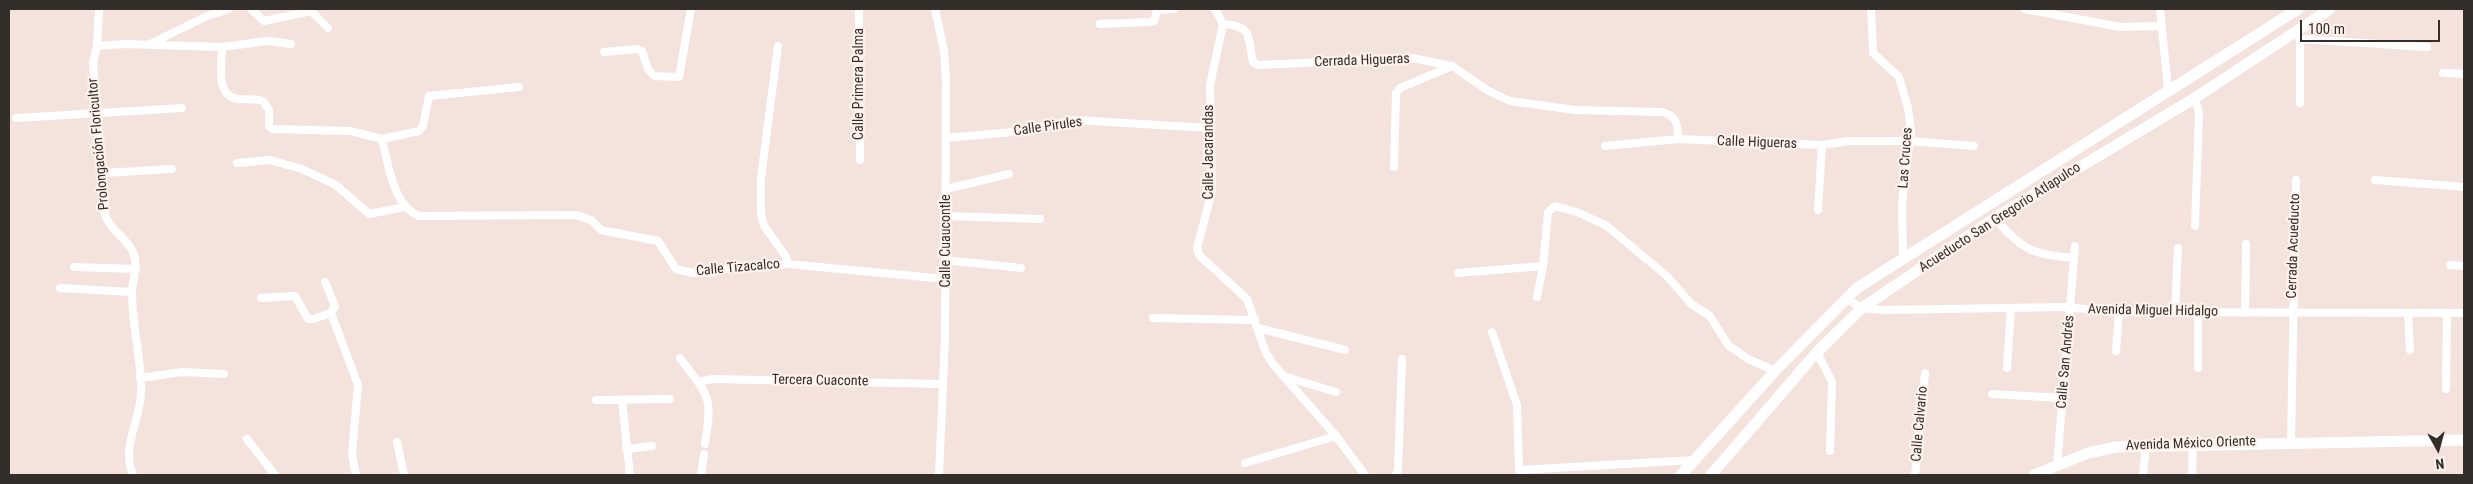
<!DOCTYPE html>
<meta charset="utf-8">
<style>
body{margin:0}
#map{position:relative;width:2473px;height:484px;overflow:hidden;background:#f4e3dd;font-family:"Roboto Condensed",sans-serif}
canvas{display:block}
.frame{position:absolute;inset:0;border:10px solid #342e2b;pointer-events:none}
.north{position:absolute;left:2413px;top:424px;width:50px;height:50px;-webkit-text-stroke:4px #fff1ec;paint-order:stroke;rotate:173deg;font-size:14px;font-weight:700;line-height:20px;text-align:center;color:#342e2b}
.north::after{content:'';display:block;margin:auto;width:18px;height:22px;background:#342e2b;clip-path:polygon(50% 0,100% 100%,50% 72%,0 100%)}
.scale{position:absolute;left:2300px;top:20px;width:140px;height:22px;box-sizing:border-box;border:2px solid #342e2b;border-top:0;padding-left:6px;font-size:15px;line-height:18px;white-space:nowrap;color:#342e2b;-webkit-text-stroke:4px #fff1ec;paint-order:stroke}
</style>
<div id="map">
<canvas width="2473" height="484"></canvas>
<div class="frame"></div>
<div class="north">N</div>
<div class="scale">100 m</div>
</div>
<script>
const g = document.querySelector('canvas').getContext('2d');
g.lineJoin = 'round';
function trace(path, color, width, dash) { g.strokeStyle = color; g.lineWidth = width; g.lineCap = dash ? 'butt' : 'round'; g.setLineDash(dash || []); g.stroke(path); }
function label(font, color, halo, rows, align = 'center') {
  g.font = font + ' "Roboto Condensed",sans-serif'; g.lineWidth = 4.5; g.setLineDash([]); g.textBaseline = 'middle'; g.strokeStyle = halo; g.fillStyle = color; for (const [text, x, y, turn = 0] of rows) {
    g.save(); g.translate(x, y); g.rotate((+turn || 0) * Math.PI / 180); g.textAlign = isNaN(turn) ? turn : align; if (halo) g.strokeText(text, 0, 0); g.fillText(text, 0, 0); g.restore();
  }
}
trace(new Path2D(`
 M99 9 97 46 93 63 105 215C111 232 133 242 135 259 137 270 132 282 132 293 132 326 142 360 141 393 140 422 121 446 133 475
 M251 9 264 21 311 11 328 28
 M859 9 860 160
 M935 9 944 51 946 82 945 337 939 475
 M1215 9 1223 24 1210 85 1212 191 1197 248 1199 255 1247 299 1265 351 1273 364 1336 436 1365 475
 M1871 9 1873 53 1899 77 1908 108 1911 130 1902 203 1903 259
 M2025 9 2120 27 2161 26
 M2160 9 2168 89
 M1100 24 1149 22 1154 21 1157 10 1174 9
 M1223 24C1254 26 1247 37 1253 62L1258 65 1412 58 1452 66 1487 90 1510 101 1575 110 1662 112C1677 116 1678 124 1678 139
 M2298 35 2300 39V103
 M2300 39 2427 47
 M152 43 207 16 229 9
 M97 46 125 44 222 47 268 41 291 44
 M778 46 761 178V214L764 226 785 255 788 264
 M222 47C222 62 215 94 236 99 245 100 254 98 263 101L269 110V126L272 129 350 131 382 139C388 163 393 206 419 216L576 215 591 220 601 230 658 241 676 269 693 273H711L723 269 788 264 945 279
 M604 52 637 49 642 51 648 69 654 76 679 77 691 9
 M2443 73 2464 74
 M2195 98 2199 113 2195 226
 M16 118 182 108
 M946 138 1013 132 1074 120 1210 128
 M382 139 419 131 423 126 429 96 519 87
 M1605 146 1678 139 1822 145 1849 141H1909L1974 146
 M237 163 270 160 302 169 336 185 369 214 405 207
 M1394 167 1396 93 1400 88 1452 66
 M103 173 172 169
 M2375 180 2464 187
 M946 189 1009 174
 M1818 210 1822 145
 M944 216 1040 219
 M1995 218C2021 250 2034 255 2074 258
 M945 260 1021 268
 M2450 265 2464 266
 M74 267 136 269
 M1458 273 1543 266
 M325 282 335 306 331 313 358 385 352 454 356 475
 M60 288 132 292
 M1537 297 1543 266 1548 212 1555 206 1577 212 1607 226 1668 277 1691 304 1710 316 1728 345 1748 359 1775 371
 M261 298 295 296 308 319H313L331 313
 M1845 298 1862 308 1883 310 2064 307 2119 312 2464 313
 M2175 312 2178 248
 M2245 313 2246 244
 M2408 313 2410 350
 M1153 318 1255 320
 M1258 328 1345 350
 M1492 332 1517 405 1519 470 1694 460
 M2116 351 2119 312
 M1817 352 1832 382 1830 451
 M680 358C709 397 713 395 705 444
 M2007 368 2011 309
 M2198 368V312
 M1283 376 1336 392
 M140 378 182 372 224 374
 M698 382 713 379 943 384
 M2446 389 2447 313
 M1992 394 2062 398
 M596 400 670 399
 M622 400 630 475
 M247 439 275 475
 M397 442 404 475
 M2291 442 2296 180
 M626 449 652 446
 M1245 463 1336 436
 M2057 466 2075 246
 M701 475 704 454
 M1396 475 1398 469 1402 359
 M1915 475 1925 373
 M2143 475 2146 445
 M2192 475 2193 444`), '#fff', 8);
trace(new Path2D(`
 M1681 475 1775 371 1857 288 2298 9
 M1711 475 1817 352 1862 308 1995 218 2195 98 2330 9
 M2034 475 2088 453 2116 447 2464 440`), '#fff', 11);
label('14px', '#342e2b', '#fff1ec', [
 ["Cerrada Higueras",1362,61,-2],
 ["Calle Primera Palma",859,84,-90],
 ["Calle Pirules",1048,127,-8],
 ["Calle Higueras",1757,143,2],
 ["Prolongación Floricultor",99,144,-95],
 ["Calle Jacarandas",1209,152,-90],
 ["Las Cruces",1906,158,-86],
 ["Acueducto San Gregorio Atlapulco",2000,218,-33],
 ["Calle Cuaucontle",946,241,-90],
 ["Cerrada Acueducto",2294,246,-88],
 ["Calle Tizacalco",738,268,-5],
 ["Avenida Miguel Hidalgo",2153,311,1],
 ["Calle San Andrés",2066,362,-85],
 ["Tercera Cuaconte",820,381,1],
 ["Calle Calvario",1920,424,-85],
 ["Avenida México Oriente",2191,444,-2]
]);
</script>
